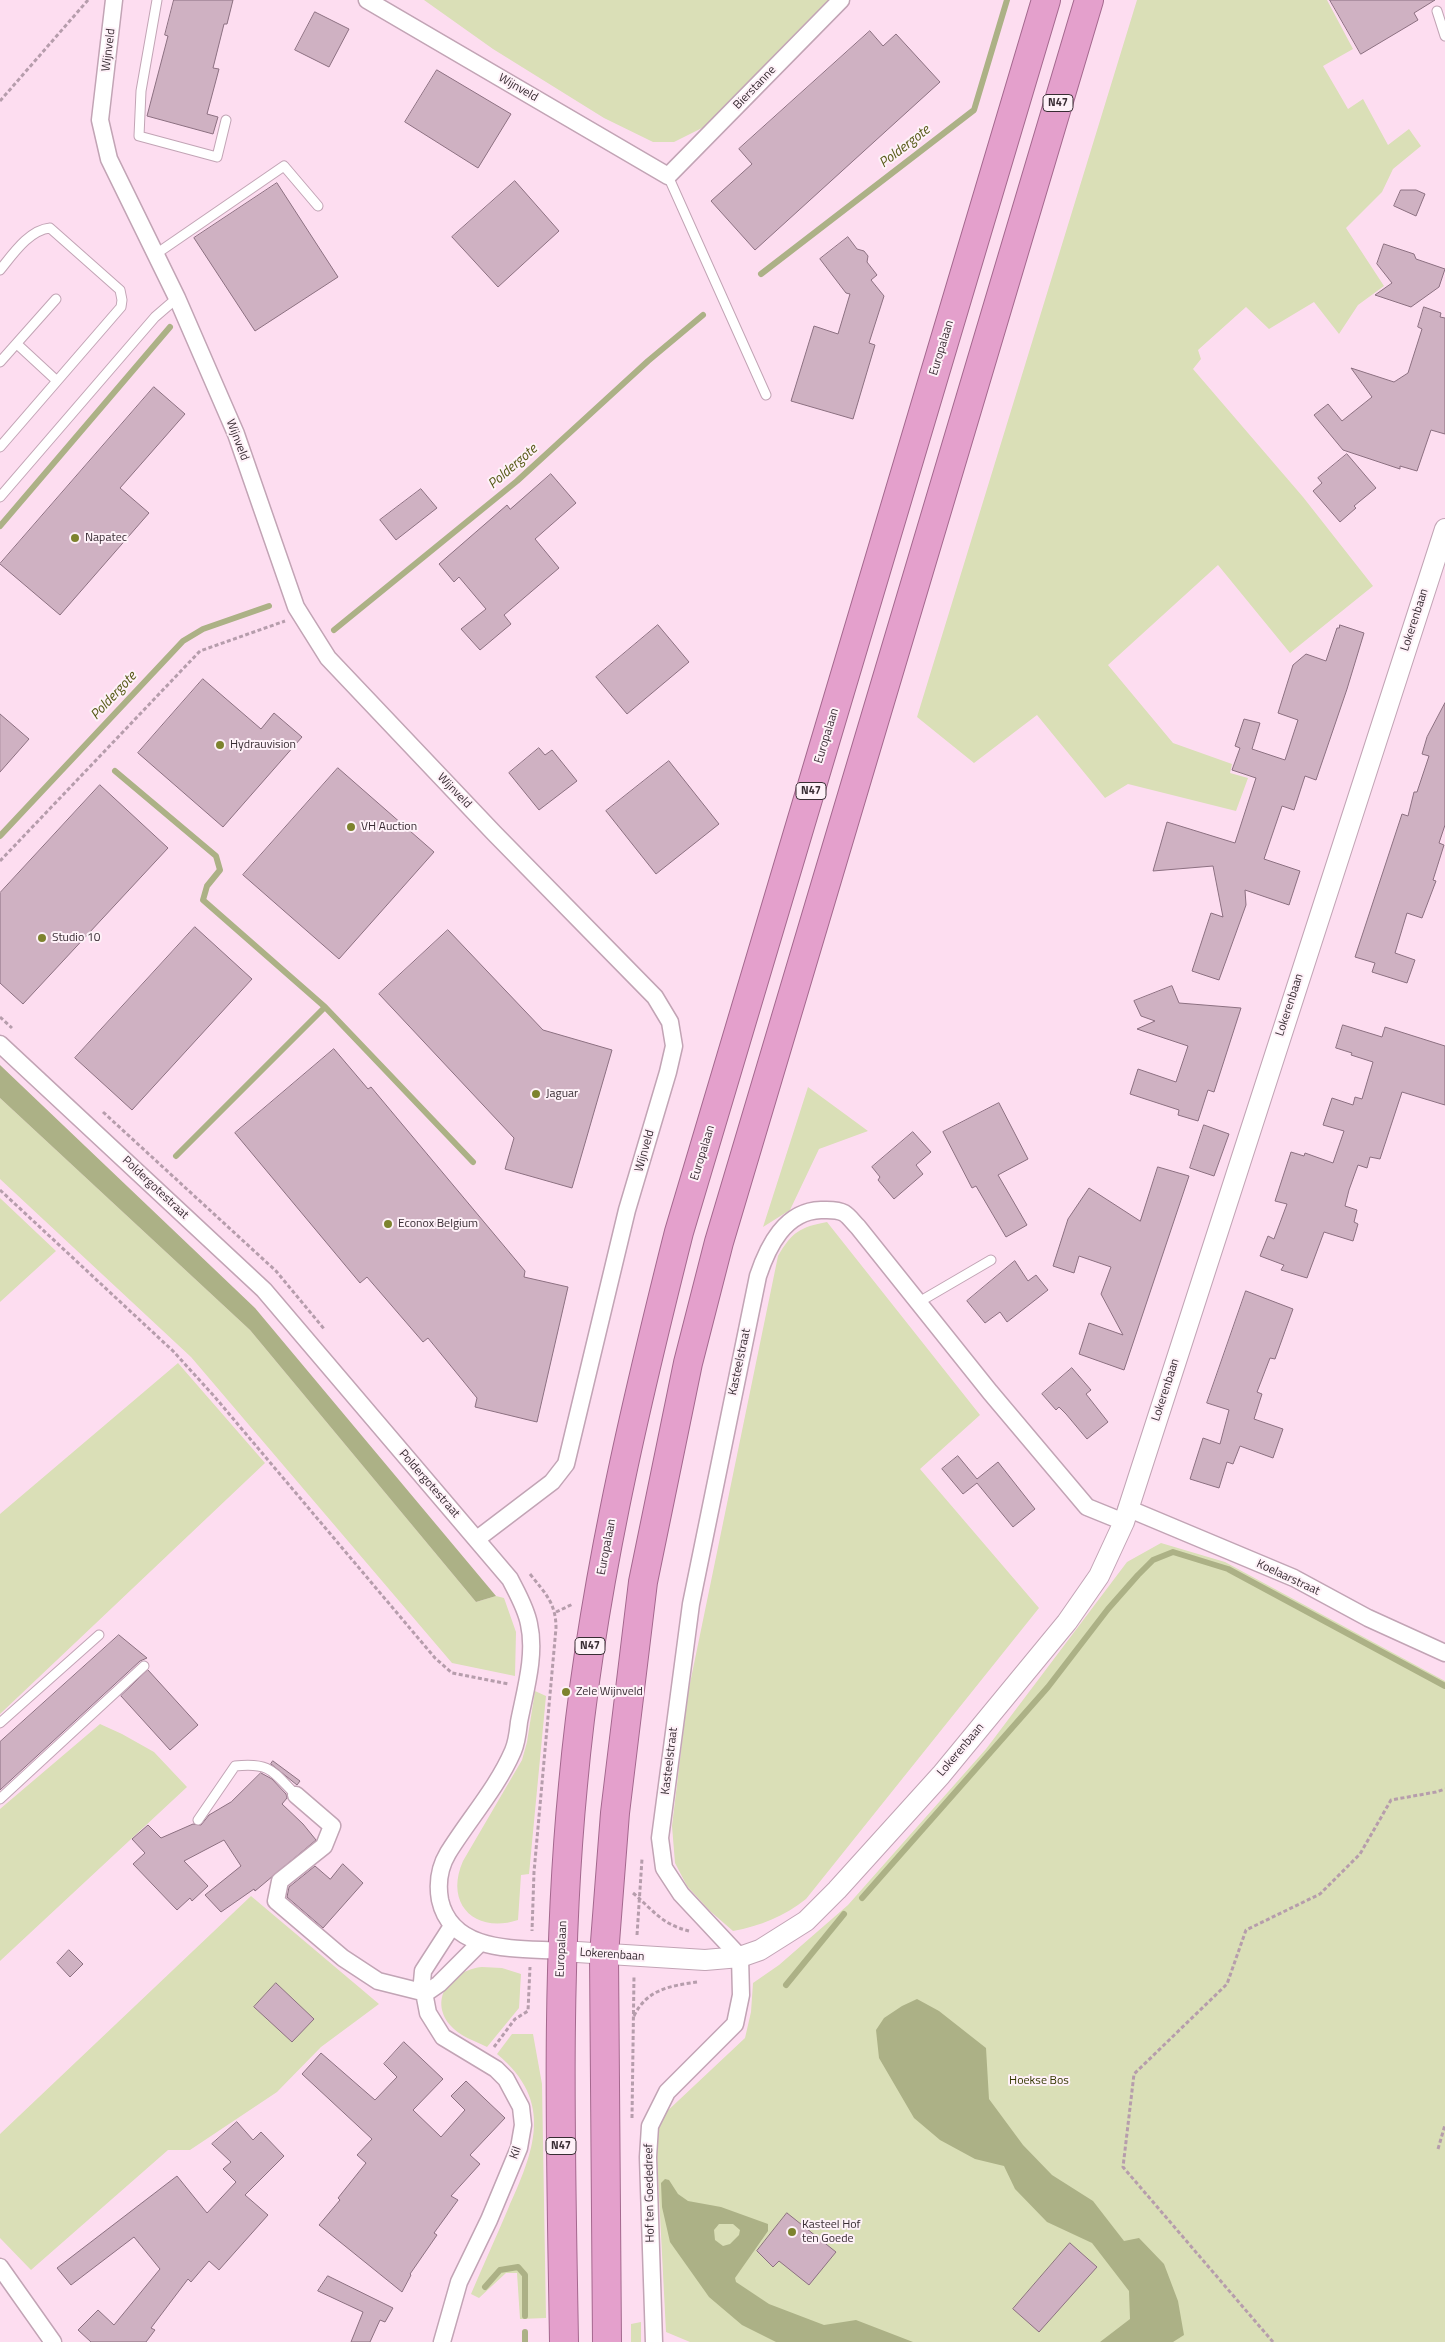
<!DOCTYPE html>
<style>
body{margin:0}
canvas{display:block;background:#fdddf0}
</style>
<canvas width="1445" height="2342"></canvas>
<script>
const g = document.querySelector('canvas').getContext('2d');
g.lineJoin = 'round';
function fillPath(path, color) { g.fillStyle = color; g.fill(path, 'evenodd'); }
function trace(path, color, width, dash) { g.strokeStyle = color; g.lineWidth = width; g.lineCap = dash ? 'butt' : 'round'; g.setLineDash(dash || []); g.stroke(path); }
function label(font, color, halo, rows, align = 'center') {
  g.font = font + ' "Titillium Web",sans-serif'; g.lineWidth = 4; g.setLineDash([]); g.textBaseline = 'middle'; g.strokeStyle = halo; g.fillStyle = color; for (const [text, x, y, turn = 0] of rows) {
    g.save(); g.translate(x, y); g.rotate((+turn || 0) * Math.PI / 180); g.textAlign = isNaN(turn) ? turn : align; if (halo) g.strokeText(text, 0, 0); g.fillText(text, 0, 0); g.restore();
  }
}
fillPath(new Path2D(`
 M424 0H833L712 123 674 142H653L604 118 493 49Z
 M1137 0H1327L1353 49 1323 66 1348 109 1363 99 1388 145 1409 129 1421 146 1393 169 1382 192 1346 228 1384 286 1358 305 1339 334 1314 302 1269 329 1246 307 1198 350 1201 359 1193 369 1303 497 1373 586 1290 653 1218 565 1108 665 1173 743 1232 764 1230 773 1248 778 1236 811 1128 784 1105 798 1037 715 974 763 917 717Z
 M808 1087 868 1131 819 1149 790 1210 763 1227Z
 M0 1098 250 1330 476 1602 496 1596 504 1598 516 1632 515 1676 452 1663 191 1357 0 1179Z
 M0 1198 56 1251 0 1302Z
 M827 1222 980 1415 920 1469 1039 1608 806 1899C785 1916 760 1926 733 1931L710 1911 687 1886 675 1863 672 1826 688 1693 778 1256C792 1232 800 1227 827 1222Z
 M178 1363 265 1463 0 1714V1514Z
 M1161 1543 1225 1562 1445 1681V2342H690L666 2332 656 2137 662 2116 745 2038 751 2012 753 1983 779 1965 848 1905 986 1749 1127 1562Z
 M535 1691 546 1696 529 1874 521 1875 518 1920C475 1934 444 1904 463 1861L522 1760 527 1742Z
 M100 1724 122 1734 154 1752 187 1787 0 1961V1809Z
 M251 1896 379 2004 321 2047 277 2092 190 2150H168L31 2270 0 2238V2134Z
 M482 1967 502 1968 521 1974 519 2008 487 2047C475 2041 459 2036 450 2025 428 1998 452 1970 482 1967Z
 M512 2034H533L542 2084 546 2318 520 2319 517 2273H506L479 2298 471 2294C483 2266 496 2237 508 2209 534 2151 555 2102 497 2054Z
 M641 2322V2342H631V2324Z`), '#dadfb7');
fillPath(new Path2D(`
 M0 1065 255 1308 496 1596 476 1602 250 1330 0 1098Z
 M917 1999 939 2011 986 2048 989 2099 1023 2145 1052 2175 1093 2201 1124 2241 1139 2238 1164 2264 1178 2301 1184 2335 1173 2342H1100L1130 2319 1129 2291 1092 2243 1047 2222 1015 2189 1004 2166 975 2159 940 2140 914 2118 879 2058 876 2030 884 2018 902 2006Z
 M665 2179 669 2180 678 2194 688 2201 721 2207 768 2224V2231L735 2278 736 2282 769 2304 824 2325 856 2320 913 2342H776L742 2325 709 2297 670 2242 662 2207 661 2183ZM719 2224H733L740 2230 739 2235 730 2244 723 2246 715 2240 714 2230Z`), '#acb186');
trace(new Path2D(`
 M761 274 974 110 1007 0
 M0 526 170 327
 M334 630 517 481 648 361 703 315
 M115 771 216 856 220 870 207 886 203 900 325 1007 473 1162
 M0 836 183 641 203 629 269 606
 M176 1156 325 1007
 M862 1898 1048 1687 1108 1609 1138 1575 1153 1560 1173 1552 1228 1569 1445 1686
 M786 1985 844 1914
 M485 2287 500 2270 518 2267 525 2275V2316
 M525 2332V2342`), '#acb186', 6);
const building = new Path2D(`
 M174 0H233L227 24H224L213 68 219 69 207 114 218 117 213 134 147 116 168 36 165 35Z
 M1330 0H1435L1414 13 1418 20 1361 54Z
 M315 12 349 29 329 67 295 50Z
 M870 31 883 46 896 34 940 82 755 250 711 201 752 164 739 149Z
 M437 70 511 114 478 168 405 122Z
 M515 181 559 231 498 287 452 237Z
 M277 183 338 277 255 331 194 238Z
 M1401 190H1416L1425 194 1416 216 1394 206Z
 M848 237 857 249 864 251 868 256 867 262 877 275 871 280 884 296 869 343 875 345 853 419 791 401 814 326 838 334 850 294 846 293 820 259Z
 M1384 244 1414 254 1416 259 1445 269 1439 287 1411 307 1375 295 1392 283 1377 264Z
 M1424 307 1441 313 1440 317 1445 318V434L1431 430 1417 471 1400 466V469L1343 450 1314 415 1328 404 1342 421 1372 397 1351 368 1394 382 1408 373 1422 329 1418 327Z
 M154 387 185 414 120 488 149 513 60 615 0 564Z
 M1347 454 1376 488 1354 506 1356 508 1340 522 1313 491 1322 483 1318 478Z
 M551 474 576 503 535 539 559 568 504 615 511 624 480 650 461 629 486 609 459 577 454 582 439 564 507 505 510 509Z
 M421 489 437 508 396 540 380 520Z
 M658 625 689 662 627 714 596 677Z
 M1340 625 1364 633 1347 689 1316 780 1305 776 1294 810 1282 806 1264 859 1300 871 1289 905 1245 890 1246 905 1219 980 1192 971 1211 913 1223 917 1213 866 1153 871 1167 822 1235 843 1256 778 1232 770 1240 748 1235 746 1244 719 1260 723 1252 749 1285 760 1298 720 1278 713 1293 665 1306 654 1326 661 1337 628H1339Z
 M203 679 261 729 274 713 302 737 223 827 138 753Z
 M1445 703V825L1439 843 1444 845 1433 880 1436 881 1422 918 1407 913 1395 953 1415 960 1407 983 1372 972 1375 963 1355 957 1402 814 1408 816 1414 792H1417L1429 756 1422 754 1427 737Z
 M0 714 29 739 0 772Z
 M539 748 545 755 552 750 577 781 539 810 509 773Z
 M669 761 719 824 656 874 606 811Z
 M338 768 434 852 339 959 243 875Z
 M100 785 168 848 23 1004 0 983V893Z
 M195 927 252 979 132 1110 75 1058Z
 M448 930 543 1030 612 1050 572 1188 505 1169 514 1138 379 994Z
 M1172 986 1179 1003 1241 1008 1214 1092 1208 1090 1198 1121 1178 1115 1179 1110 1130 1094 1138 1069 1176 1082 1188 1046 1137 1029 1155 1021 1141 1016 1134 1001Z
 M1343 1025 1382 1037 1385 1027 1445 1046V1105L1402 1092 1380 1159 1370 1157 1367 1168 1358 1165 1349 1190 1345 1206 1357 1210 1354 1222 1358 1224 1353 1241 1324 1232 1307 1278 1281 1270 1284 1265 1260 1256 1268 1236 1274 1239 1287 1204 1275 1201 1291 1152 1304 1156 1305 1153 1333 1163 1344 1131 1323 1125 1332 1098 1353 1105 1355 1097 1362 1099 1373 1062 1351 1055 1352 1053 1336 1048Z
 M334 1049 368 1089 371 1087 525 1271 524 1277 568 1287 537 1422 475 1407 477 1398 428 1338 423 1342 367 1277 360 1283 235 1133Z
 M999 1103 1028 1159 998 1175 1027 1225 1006 1237 976 1186 972 1188 943 1132Z
 M1204 1125 1229 1134 1214 1176 1190 1168Z
 M913 1132 931 1152 916 1165 923 1174 894 1199 878 1180 880 1177 872 1167Z
 M1158 1167 1189 1176 1124 1370 1079 1354 1089 1323 1123 1335 1101 1294 1111 1267 1079 1256 1074 1273 1053 1266 1068 1219 1089 1188 1140 1221Z
 M1015 1261 1028 1281 1036 1275 1048 1290 1007 1322 1000 1312 985 1323 967 1301Z
 M1246 1291 1293 1309 1275 1359 1270 1358 1257 1392 1262 1394 1254 1419 1283 1429 1273 1458 1240 1446 1233 1464 1227 1462 1219 1488 1190 1479 1203 1438 1220 1444 1229 1410 1207 1403Z
 M1072 1368 1091 1390 1086 1394 1108 1422 1087 1439 1066 1414 1059 1407 1056 1410 1042 1394Z
 M958 1456 977 1479 998 1462 1035 1509 1013 1527 977 1483 963 1494 942 1469Z
 M119 1635 147 1658 140 1661 0 1790V1742Z
 M148 1670 198 1725 170 1750 121 1696Z
 M273 1761 300 1781 297 1785 271 1764Z
 M261 1773 272 1779 286 1794 287 1798 282 1804 303 1824 316 1840 255 1891 254 1889 221 1912 205 1895 241 1866 224 1840 184 1861 208 1886 192 1901 190 1898 177 1910 133 1864 145 1853 132 1839 148 1825 161 1838 193 1824 201 1825 209 1815 231 1802Z
 M343 1864 363 1883 323 1928 287 1897 289 1887 315 1866 330 1879Z
 M69 1950 83 1964 70 1977 57 1963Z
 M276 1983 314 2019 292 2042 254 2007Z
 M404 2042 443 2079 413 2110 441 2137 465 2110 451 2096 466 2081 505 2118 470 2155 480 2164 451 2196 458 2200 434 2233 437 2235 410 2274 411 2275 402 2292 319 2225 340 2200 338 2198 366 2163 357 2155 372 2139 302 2074 321 2053 375 2100 397 2077 384 2064Z
 M237 2122 253 2140 261 2132 284 2156 245 2195 268 2215 219 2270 209 2261 191 2282 188 2279 151 2328 155 2330 146 2342H91L78 2330 98 2310 114 2325 160 2269 134 2237 71 2285 57 2268 177 2176 207 2213 236 2182 223 2169 231 2162 212 2144Z
 M787 2213 836 2252 809 2285 779 2261 773 2267 757 2251Z
 M1070 2243 1097 2267 1039 2332 1013 2309Z
 M328 2276 393 2308 385 2322 380 2320 370 2342H351L363 2312 318 2291Z`);
fillPath(building, '#cfb1c2');
trace(building, '#8c7081', 1);
const service = new Path2D(`
 M157 0 141 91 139 136 217 157 226 120
 M1437 11 1445 36
 M668 176 766 395
 M156 254 284 166 318 206
 M0 270C13 254 29 230 50 228L120 290 122 300 121 307 0 447
 M17 344 57 381
 M0 362 56 299
 M0 497 155 317 177 298
 M919 1302 991 1260
 M0 1723 99 1635
 M0 1799 144 1666
 M198 1820 235 1766C271 1762 273 1772 296 1795`);
const minor = new Path2D(`
 M114 0 100 120 109 159 177 298 236 434 296 607 328 658 494 833 655 997 670 1022 674 1046 668 1072 627 1210 566 1464 552 1482 477 1539
 M367 0 668 176 841 0
 M0 1044 264 1290 510 1579C517 1593 526 1608 529 1624 536 1655 525 1691 519 1722 518 1731 517 1742 513 1751 497 1788 469 1819 448 1853 439 1868 437 1883 440 1900 452 1954 518 1948 561 1951
 M1127 1508 1294 1578 1368 1618 1445 1653
 M296 1795 332 1826 324 1846 280 1881 276 1901 343 1958 378 1981 426 1993
 M426 1993 439 1984 480 1943
 M0 2267 53 2342
 M442 2342 459 2282 489 2220 519 2148 523 2125 521 2107 506 2079 496 2069 443 2037 428 2013 422 1982 423 1971 452 1926
 M654 2342 648 2157 650 2126 667 2092 735 2024 741 1995 740 1957 681 1894 664 1868 660 1838 691 1604 758 1276C768 1246 785 1211 821 1210 828 1210 837 1209 844 1213 849 1216 853 1222 858 1227L990 1392 1087 1507 1124 1522`);
const tertiary = new Path2D(`
 M561 1951 705 1960 740 1957 760 1950 806 1921 837 1890 941 1775 1067 1622 1099 1576 1124 1522 1445 529`);
const trunk = new Path2D(`
 M564 2342C561 2156 555 1970 573 1785 590 1597 633 1414 679 1232L1046 0
 M607 2342 604 1955 615 1813 643 1582 688 1363 719 1242 1089 0`);
trace(service, '#c2a4b5', 11);
trace(minor, '#c2a4b5', 19);
trace(tertiary, '#c2a4b5', 22);
trace(trunk, '#a4688e', 30);
trace(new Path2D(`
 M0 101 88 0
 M0 861 200 651 285 621
 M0 1017 12 1028
 M103 1112 276 1271 325 1330
 M0 1190 173 1351 214 1396 435 1658 452 1673 509 1684
 M530 1574C545 1593 556 1603 556 1628L534 1872 532 1931
 M556 1612 573 1604
 M633 1893C653 1910 661 1924 689 1931
 M637 1935 642 1859
 M634 2016C647 1989 670 1986 697 1982
 M494 2047 515 2019 528 2011 530 1967
 M632 2118 634 1976
 M1438 2149 1445 2125
 M1273 2342 1123 2167 1134 2074 1227 1984 1246 1930 1320 1894 1360 1854 1391 1800 1436 1792 1445 1789`), '#b69dac', 3, [4, 2.5]);
trace(service, '#fff', 9);
trace(minor, '#fff', 16);
trace(tertiary, '#fff', 20);
trace(trunk, '#e4a0cc', 28);
for (const [x, y, r, color] of [
 [75,538,5,"#7d832e"],
 [220,745,5,"#7d832e"],
 [351,827,5,"#7d832e"],
 [42,938,5,"#7d832e"],
 [536,1094,5,"#7d832e"],
 [388,1224,5,"#7d832e"],
 [566,1692,5,"#7d832e"],
 [792,2232,5,"#7d832e"]
]) { const dot = new Path2D(); dot.arc(x, y, r, 0, 2 * Math.PI); g.fillStyle = color; g.fill(dot); trace(dot, '#fef1f8', 2); }
for (const [x, y, w] of [
 [1058,103,30],
 [811,791,30],
 [590,1646,30],
 [561,2146,30]
]) { const box = new Path2D(); box.roundRect(x - w / 2, y - 8.5, w, 17, 4); g.fillStyle = '#fef1f8'; g.fill(box); trace(box, '#382c33', 1); }
label('bold 11px', '#382c33', null, [
 ["N47",1058,103],
 ["N47",811,791],
 ["N47",590,1646],
 ["N47",561,2146]
]);
label('12px', '#382c33', '#fef1f8', [
 ["Wijnveld",109,50,-83],
 ["Wijnveld",518,88,30],
 ["Bierstanne",755,88,-46],
 ["Europalaan",942,348,-73],
 ["Wijnveld",237,440,69],
 ["Lokerenbaan",1415,620,-72],
 ["Europalaan",827,736,-73],
 ["Wijnveld",454,791,46],
 ["Lokerenbaan",1290,1005,-72],
 ["Wijnveld",645,1151,-74],
 ["Europalaan",703,1153,-73],
 ["Poldergotestraat",155,1188,43],
 ["Kasteelstraat",740,1362,-78],
 ["Lokerenbaan",1166,1390,-72],
 ["Poldergotestraat",429,1484,49],
 ["Europalaan",607,1547,-79],
 ["Koelaarstraat",1288,1578,25],
 ["Lokerenbaan",961,1750,-50],
 ["Kasteelstraat",670,1761,-83],
 ["Europalaan",562,1949,-87],
 ["Lokerenbaan",612,1955,4],
 ["Kil",516,2153,-70],
 ["Hof ten Goededreef",650,2193,-91]
]);
label('12px', '#382c33', '#fef1f8', [
 ["Napatec",85,538],
 ["Hydrauvision",230,745],
 ["VH Auction",361,827],
 ["Studio 10",52,938],
 ["Jaguar",546,1094],
 ["Econox Belgium",398,1224],
 ["Zele Wijnveld",576,1692],
 ["Kasteel Hof",802,2225],
 ["ten Goede",802,2239]
], 'left');
label('12px', '#373a04', '#fef1f8', [
 ["Hoekse Bos",1039,2081]
]);
label('italic 14px', '#555915', '#fef1f8', [
 ["Poldergote",905,147,-38],
 ["Poldergote",513,467,-41],
 ["Poldergote",114,696,-47]
]);
</script>
